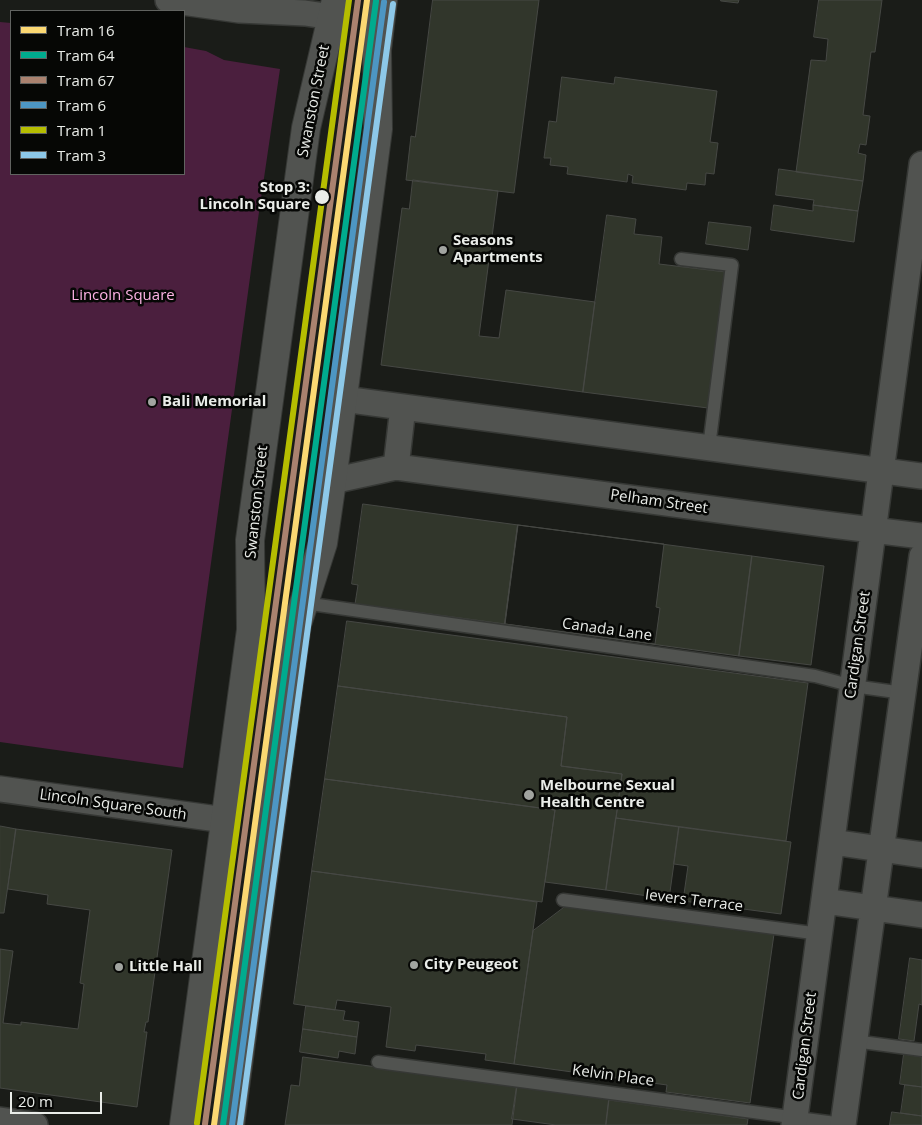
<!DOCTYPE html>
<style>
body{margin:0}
#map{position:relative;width:922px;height:1125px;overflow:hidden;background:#1a1c18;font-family:"Open Sans",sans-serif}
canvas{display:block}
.legend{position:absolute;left:10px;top:10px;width:175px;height:165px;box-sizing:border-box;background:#060705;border:1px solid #616360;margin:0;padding:6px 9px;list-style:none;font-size:15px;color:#eaede9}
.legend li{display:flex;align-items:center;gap:10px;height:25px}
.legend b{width:25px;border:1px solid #616360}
.scale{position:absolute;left:10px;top:1092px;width:92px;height:22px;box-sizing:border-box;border:2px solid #eaede9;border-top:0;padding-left:6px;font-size:15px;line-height:18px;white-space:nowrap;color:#eaede9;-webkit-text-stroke:4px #060705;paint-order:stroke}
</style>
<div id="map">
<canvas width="922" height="1125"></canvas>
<ul class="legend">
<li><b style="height:6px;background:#fbd872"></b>Tram 16</li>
<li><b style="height:6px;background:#00ab8e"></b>Tram 64</li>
<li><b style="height:6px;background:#aa826f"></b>Tram 67</li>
<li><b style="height:6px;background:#4d96c3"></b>Tram 6</li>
<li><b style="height:6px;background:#b5bd00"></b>Tram 1</li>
<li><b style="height:6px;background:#8dc8e8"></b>Tram 3</li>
</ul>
<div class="scale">20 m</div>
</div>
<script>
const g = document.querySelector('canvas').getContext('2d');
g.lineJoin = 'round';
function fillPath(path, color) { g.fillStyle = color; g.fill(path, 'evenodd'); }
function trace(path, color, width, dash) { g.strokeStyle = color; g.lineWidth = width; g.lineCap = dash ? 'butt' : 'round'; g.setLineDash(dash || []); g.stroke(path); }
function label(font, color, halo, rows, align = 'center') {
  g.font = font + ' "Open Sans",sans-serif'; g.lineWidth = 5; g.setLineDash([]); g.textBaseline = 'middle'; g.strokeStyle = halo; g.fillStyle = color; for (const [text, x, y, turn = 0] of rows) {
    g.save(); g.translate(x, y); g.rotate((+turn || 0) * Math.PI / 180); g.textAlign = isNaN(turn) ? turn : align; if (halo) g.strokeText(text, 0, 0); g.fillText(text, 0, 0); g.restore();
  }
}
fillPath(new Path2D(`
 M0 22 11 23V174H184V47L206 51 224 60 280 69 258 219 183 768 0 742Z`), '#4b1f3e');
const building = new Path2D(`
 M433 0H539L514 193 406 180 411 136 415 137Z
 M721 0H739L738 3 721 1Z
 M819 0H882L875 52H871L863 115 870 116 866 145 860 144 858 153 866 155 863 181 796 172 811 60 826 61 828 39 814 37Z
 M562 77 614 84 615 77 717 91 710 142 718 143 714 174 706 173 705 185 687 183 686 190 632 183 633 176 628 174 627 182 567 174 568 167 550 165 551 158H544L549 121 556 122Z
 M779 169 863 181 858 211 813 205 814 200 776 195Z
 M413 180 498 191 479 336 499 338 506 290 595 302 583 392 381 365 402 208 409 209Z
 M774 205 813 211V205L858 211 854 242 771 230Z
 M607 215 636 219 634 234 662 237 659 264 726 272 708 408 583 392Z
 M709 222 751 227 748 250 706 244Z
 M363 504 518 525 505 624 355 604 358 585 352 584Z
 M518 525 664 544 656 607 660 608 655 644 505 624Z
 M518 525 752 556 739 656 505 624Z
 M752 556 824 566 811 665 739 656Z
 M347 621 808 683 786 841 616 818 622 774 561 766 567 717 338 686Z
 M338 686 567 717 561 766 622 774 606 890 545 882 555 810 325 779Z
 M325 779 555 810 542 902 312 871Z
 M616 818 679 827 669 899 606 890Z
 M0 826 16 829 4 913H0Z
 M679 827 791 842 781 914 683 901 688 866 674 864Z
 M16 829 172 850 148 1022H146L144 1032H147L137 1107 0 1088V949L13 951 3 1023 21 1025V1022L78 1029 84 984 80 983 90 910 47 904 48 895 8 889Z
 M312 871 537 902 514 1064 485 1060 486 1054 416 1045 415 1051 386 1047 391 1007 337 1000 335 1010 294 1004Z
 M566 906 774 934 750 1103 666 1092 667 1085 514 1064 533 931Z
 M910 958 922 960V1005L919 1004 914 1041 899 1039Z
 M306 1006 345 1011 343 1020 359 1022 357 1037 303 1029Z
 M303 1029 357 1037 355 1054 339 1051 338 1058 300 1052Z
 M904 1054 922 1057V1087L900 1084Z
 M303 1057 517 1086 512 1125H285L291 1085 299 1086Z
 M905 1085 922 1087V1116L901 1113Z
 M517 1086 609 1099 606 1125H556L512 1119Z
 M609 1100 748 1119 747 1125H606Z
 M892 1112 922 1116V1125H890Z`);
fillPath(building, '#31362b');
trace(building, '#464844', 1);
const service = new Path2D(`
 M681 259 732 265 709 447
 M304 603 815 676 853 686 903 693
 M563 900 820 934
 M854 1041 922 1050
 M378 1062 843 1124`);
const minor = new Path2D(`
 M168 0 239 10 305 13 332 17
 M343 399 922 476
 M396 467 403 407
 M332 481 396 467 832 525 922 536
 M0 789 225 820
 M832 842 922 855
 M824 901 922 915
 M0 1120 35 1125
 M794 1125 922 164
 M843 1125 922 556`);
const tertiary = new Path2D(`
 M184 1125 251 630 250 540 306 128 336 0
 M230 1125 297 624 304 603 323 543 332 481 378 129 377 50 383 0`);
trace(service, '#363835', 15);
trace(minor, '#363835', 28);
trace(tertiary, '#363835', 30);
trace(service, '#515350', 12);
trace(minor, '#515350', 25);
trace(tertiary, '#515350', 28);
trace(new Path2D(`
 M214 1125 367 0`), '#fbd872', 6);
trace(new Path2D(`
 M223 1125 376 1`), '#00ab8e', 6);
trace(new Path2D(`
 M205 1124 358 0`), '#aa826f', 6);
trace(new Path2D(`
 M232 1125 384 2`), '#4d96c3', 6);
trace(new Path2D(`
 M197 1123 349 0`), '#b5bd00', 6);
trace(new Path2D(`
 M240 1125 393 4`), '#8dc8e8', 6);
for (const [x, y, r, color] of [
 [322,197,8,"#eaede9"],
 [443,250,5,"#a1a4a0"],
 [152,402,5,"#a1a4a0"],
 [529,795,6,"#a1a4a0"],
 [414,965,5,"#a1a4a0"],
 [119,967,5,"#a1a4a0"]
]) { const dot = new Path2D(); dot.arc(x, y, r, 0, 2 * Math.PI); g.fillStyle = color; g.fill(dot); trace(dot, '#060705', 2); }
label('15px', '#eaede9', '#060705', [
 ["Swanston Street",314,101,-79],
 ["Swanston Street",257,502,-84],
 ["Pelham Street",659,502,8],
 ["Canada Lane",607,630,8],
 ["Cardigan Street",858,645,-82],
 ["Lincoln Square South",113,805,8],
 ["Ievers Terrace",694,901,7],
 ["Cardigan Street",805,1046,-83],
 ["Kelvin Place",613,1076,8]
]);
label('bold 15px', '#eaede9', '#060705', [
 ["Stop 3:",310,188],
 ["Lincoln Square",310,205]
], 'right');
label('bold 15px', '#eaede9', '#060705', [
 ["Seasons",453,241],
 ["Apartments",453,258],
 ["Bali Memorial",162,402],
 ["Melbourne Sexual",540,786],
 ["Health Centre",540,803],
 ["City Peugeot",424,965],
 ["Little Hall",129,967]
], 'left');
label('15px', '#feb3e5', '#060705', [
 ["Lincoln Square",123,296]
]);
</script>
